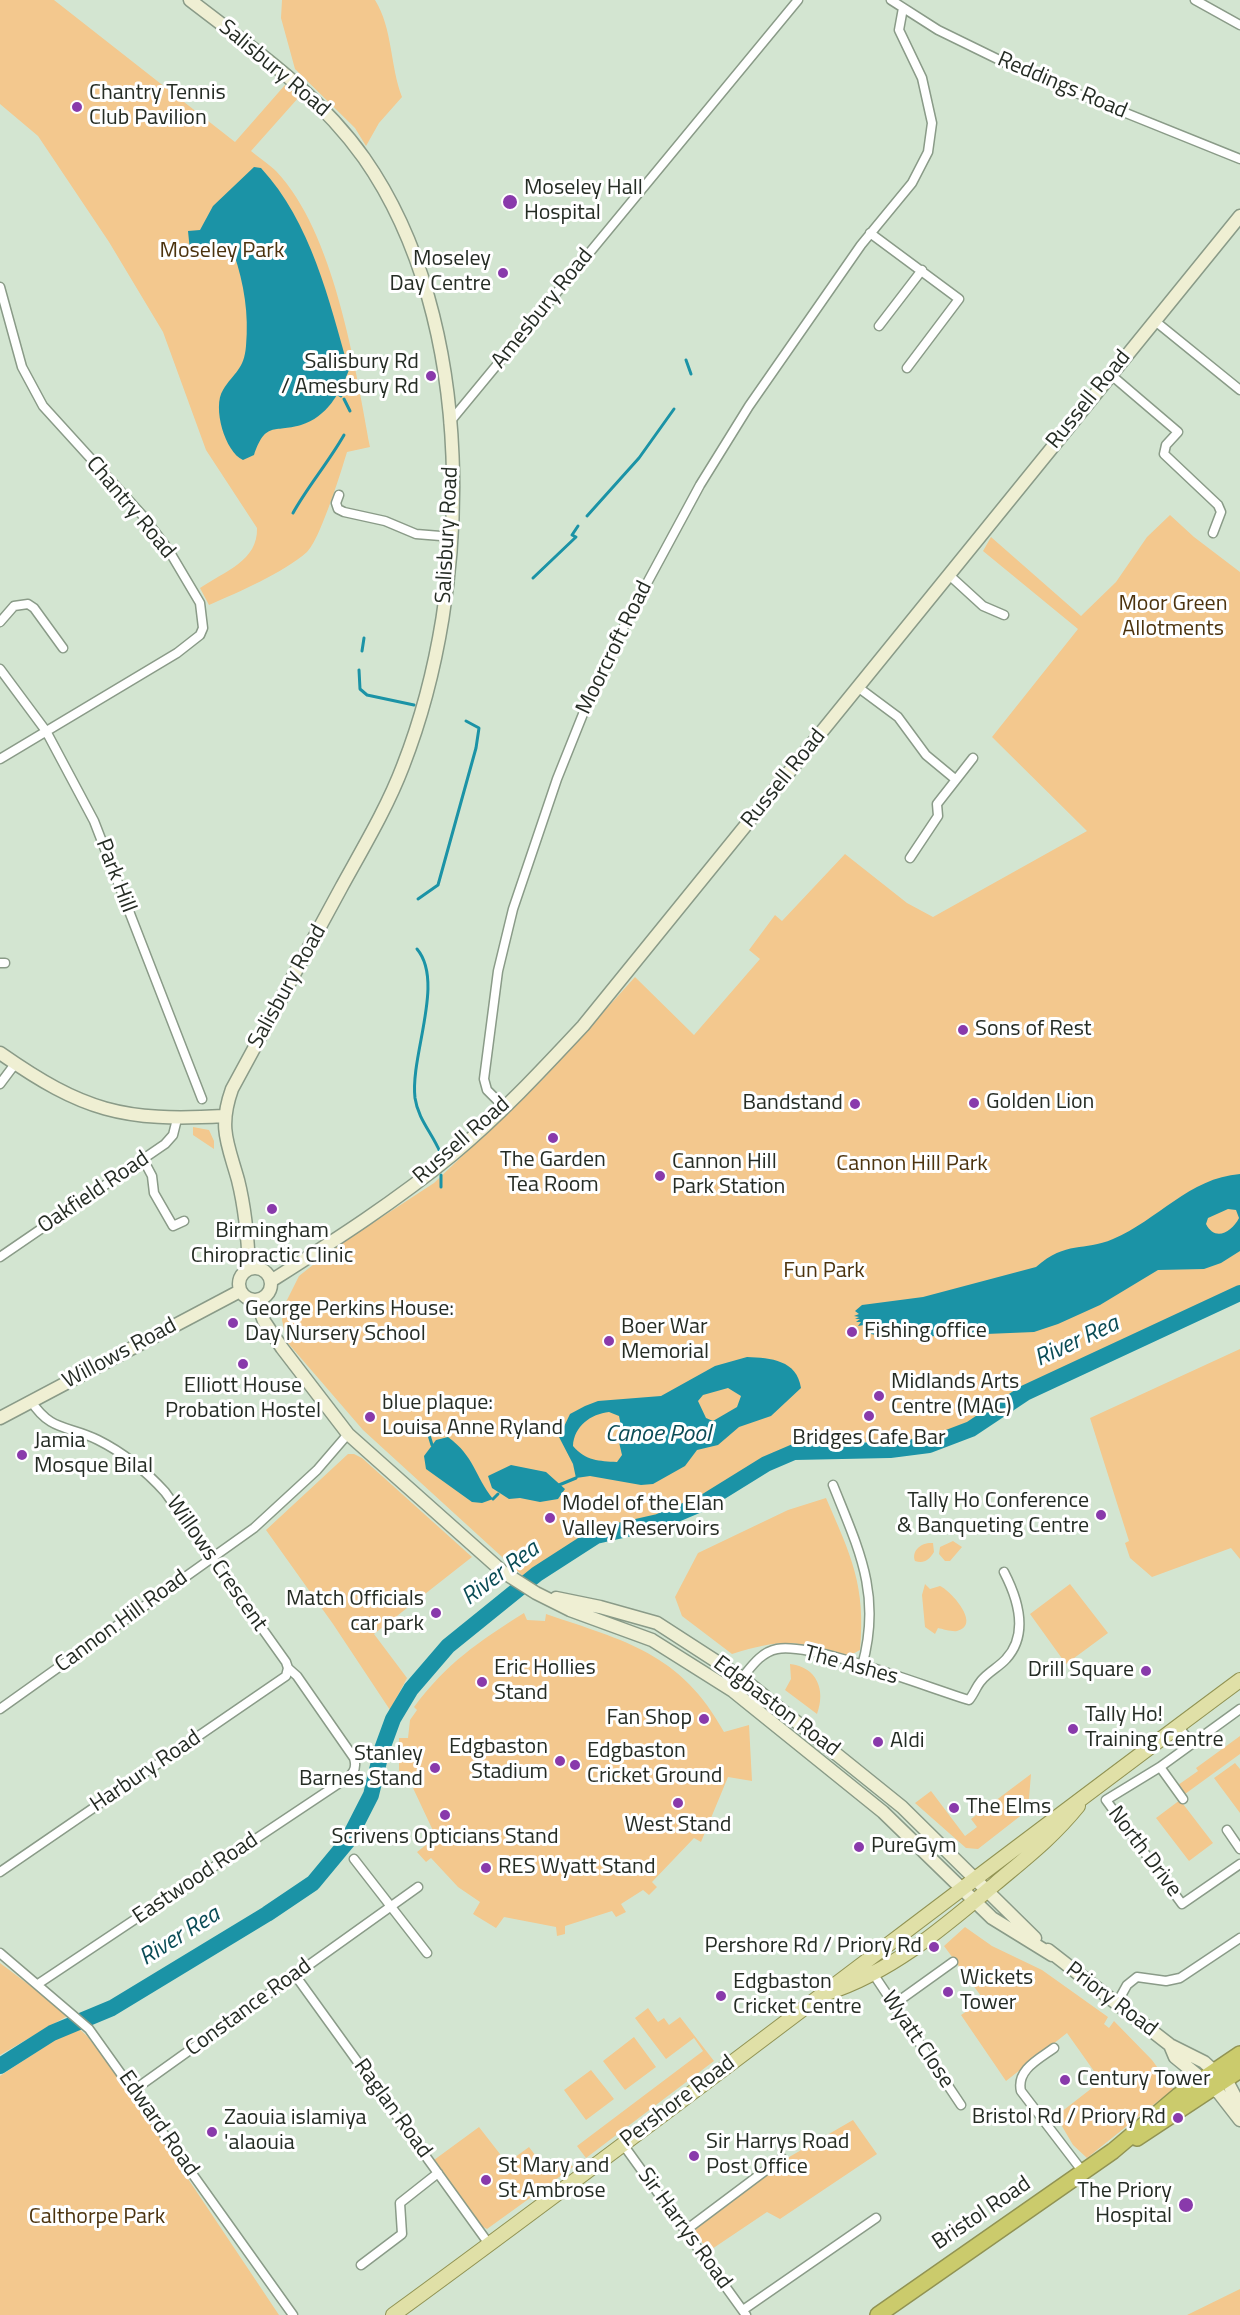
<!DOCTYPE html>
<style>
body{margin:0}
canvas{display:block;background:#d3e5d1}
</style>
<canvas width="1240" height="2315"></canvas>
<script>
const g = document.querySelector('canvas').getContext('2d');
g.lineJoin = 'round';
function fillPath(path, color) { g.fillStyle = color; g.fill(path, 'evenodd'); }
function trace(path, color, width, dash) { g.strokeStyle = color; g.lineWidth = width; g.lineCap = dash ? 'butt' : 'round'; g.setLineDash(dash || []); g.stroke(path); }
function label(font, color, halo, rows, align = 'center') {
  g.font = font + ' "Titillium Web",sans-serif'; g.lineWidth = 6; g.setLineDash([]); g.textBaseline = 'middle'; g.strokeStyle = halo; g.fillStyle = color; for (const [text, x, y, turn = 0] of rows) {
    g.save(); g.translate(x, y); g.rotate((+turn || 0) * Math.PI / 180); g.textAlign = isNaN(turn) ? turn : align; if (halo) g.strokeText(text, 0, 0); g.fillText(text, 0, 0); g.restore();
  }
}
fillPath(new Path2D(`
 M0 0H54L235 142 285 85 299 97 251 151C259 158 269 164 276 171 334 232 355 365 370 447L347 452C341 472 320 540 307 552 283 573 239 592 209 605L200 588C225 571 258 561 257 528L206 450 163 332 109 242 38 136 0 104Z
 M282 0H375C393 29 390 66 402 97L379 123 366 146 355 128 295 69 281 18Z
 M1170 515 1194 537 1240 572V1288L1021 1388 965 1426 927 1440 827 1443 782 1452 745 1475 658 1518 592 1533 524 1577 363 1430 287 1342 282 1320 285 1304 299 1276 333 1249 434 1183 543 1079 635 977 694 1035 760 959 749 950 775 915 782 921 845 854 907 903 933 917 1087 831 992 737 1078 629 983 551 991 537 1081 616 1116 582 1147 537Z
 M193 1127 209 1130 214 1141V1149L193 1135Z
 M1240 1349V1559L1231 1548 1152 1577 1130 1558 1125 1543 1129 1541 1090 1418Z
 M348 1454H354L362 1458 472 1557 374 1634 407 1678 390 1710 333 1624 266 1530Z
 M826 1498C851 1556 866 1585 860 1650L847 1657C795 1640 785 1638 732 1654L682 1616 675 1597 698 1553 788 1510Z
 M953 1541 962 1547 950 1561H945L939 1554 940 1547Z
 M933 1543 934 1552C929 1560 924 1564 915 1561 911 1550 922 1542 933 1543Z
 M925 1584 930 1589 940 1586C951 1591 982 1625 957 1631 952 1632 943 1629 938 1628L935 1634 925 1627 922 1595Z
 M1070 1584 1108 1633 1066 1664 1030 1614Z
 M524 1613 527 1620 545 1621 546 1614C625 1641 681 1653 724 1732L749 1725 752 1781 728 1777 701 1842 694 1838 652 1882 657 1887 649 1895 643 1890 621 1904 626 1912 616 1917 612 1911 565 1926V1934L557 1936 556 1927 504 1917 496 1928 473 1914 480 1902 458 1887 431 1858 426 1862 417 1852 436 1837 413 1788 420 1784 419 1779H399V1738H408L410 1720 417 1710 414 1707C447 1663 478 1642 524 1613Z
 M790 1664C817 1667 826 1690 817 1714L785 1690 791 1679Z
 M1240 1736V1754L1185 1794 1178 1785 1198 1771 1196 1768Z
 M1235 1763 1240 1769V1813L1214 1778Z
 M1031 1774 1028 1810 978 1849 966 1848 915 1803 931 1791 965 1836 977 1827 971 1819Z
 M1180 1800 1213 1843 1189 1861 1156 1818Z
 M965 1927 992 1946 1042 1970 1108 2017 1104 2024 1109 2028 1114 2021 1152 2060 1173 2089 1087 2158 1073 2145 1056 2116 1101 2081 1067 2033 1006 2081 961 2015 984 2000 944 1946Z
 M0 1963 69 2015 0 2055Z
 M648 2008 658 2022 664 2018 669 2025 680 2017 714 2061 586 2158 577 2146 703 2051 694 2038 666 2059 635 2018Z
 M76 2026 87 2036 128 2089 279 2315H0V2076Z
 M634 2037 656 2067 625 2090 603 2061Z
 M591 2070 614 2099 586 2120 564 2090Z
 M853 2120 877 2154 780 2219 767 2212 709 2251 690 2227 784 2160Z
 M479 2127 507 2163 529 2147 548 2172 567 2158 573 2167 487 2229 480 2225 434 2160Z
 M1240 2289V2315H1187Z`), '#f3c88e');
fillPath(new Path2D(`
 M254 167 261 168C311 222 329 300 349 370 340 393 327 417 301 425 273 433 266 421 254 455L243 460C225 452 212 407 223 390 234 372 244 370 246 346 249 314 244 284 234 254L225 250 195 255 201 249 197 245 190 251 188 231 200 230 213 206Z
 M1240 1174V1251L1221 1263 1204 1269 1158 1270 1100 1305 1058 1324 1034 1332 890 1338 871 1334 872 1330 870 1333 868 1332V1330L864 1331 866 1327 863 1330 864 1325 858 1326 861 1322H856L860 1319H855L859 1317 854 1316 859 1314 855 1311 862 1305 923 1297 1036 1267C1067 1240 1083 1252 1113 1239 1158 1220 1189 1178 1240 1174ZM1228 1209 1236 1210 1239 1218C1232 1232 1215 1242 1206 1224L1208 1218Z
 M747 1357C771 1358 797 1360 801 1388L771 1416 739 1427 718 1445 697 1450 685 1466 653 1484 641 1485 590 1476 576 1478 573 1464 559 1437 570 1414 585 1406 598 1401 661 1396 715 1366ZM728 1388 741 1396 737 1407 713 1421 706 1418 698 1401 703 1395ZM609 1412 619 1416 621 1426 618 1438 622 1455 617 1462C599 1461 586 1461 573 1446 574 1426 591 1414 609 1412Z
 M448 1437C475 1457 474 1475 493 1499L482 1503 472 1502 426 1469 424 1456 436 1440Z
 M511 1465 546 1472 565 1489 558 1499 540 1502 520 1498 509 1499 492 1488 488 1476Z`), '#1b93a6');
trace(new Path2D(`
 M686 360 691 374
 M338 394 341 396
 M344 399 350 411
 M293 513C308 486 328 463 344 435
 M587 516 639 458 674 409
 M533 578 576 537 572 535 578 526
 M362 651 364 638
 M359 670 360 689 367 695 414 705
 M418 899 438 885 476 748 479 728 466 721
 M417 949C445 982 410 1055 415 1098 418 1119 432 1133 440 1152
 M441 1187V1175
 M429 1435 432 1445
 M559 1485 576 1478
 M493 1499 498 1494`), '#1b93a6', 3);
trace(new Path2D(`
 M0 2066 52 2033 112 2008 267 1914 313 1883 347 1842 371 1795 382 1749 393 1719 411 1689 448 1646 537 1574 596 1536 658 1522 703 1503 766 1464 794 1452 890 1450 929 1445 971 1429 1025 1393 1240 1293`), '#1b93a6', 16);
const street = new Path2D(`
 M891 0 938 30 1024 72 1240 159
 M1195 0 1240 25
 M870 233 959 299 907 368
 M0 287 22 367 43 406 143 516 168 549 200 603 203 628 200 635 177 653 0 759
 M1155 321 1240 390
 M879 326 922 270
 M1110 374 1178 432 1166 445 1164 454 1218 505 1221 512 1213 533
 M449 423 798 0
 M339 495 336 503 338 509 344 512 385 521 416 534 453 537
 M948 574 983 606 1004 615
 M0 622 14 606 28 604 34 608 63 648
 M0 669 46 731 94 821 202 1099
 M859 688 898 717 926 755 955 779
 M910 858 938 816 937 804 973 758
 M0 963H5
 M0 1084 15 1064
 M504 1107 487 1090 484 1079 498 971 513 909 557 779 583 714 626 622 700 485 749 406 861 245 912 183 928 152 932 123 922 78 899 30 903 8
 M143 1159 152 1176 154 1193 173 1226 184 1221
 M0 1257 165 1144 173 1135 177 1119
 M31 1401C51 1432 68 1425 98 1440 124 1453 146 1471 165 1492L286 1662 288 1668 297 1676 354 1758C358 1771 351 1775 341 1782L38 1984
 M833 1485C859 1550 882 1595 862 1666
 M742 1678C751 1667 761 1652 777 1649 812 1642 929 1688 969 1700 974 1694 976 1687 981 1681 988 1672 999 1667 1006 1659 1029 1634 1018 1599 1004 1572
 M0 1709 254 1528 317 1470 348 1434
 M1240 1709 1160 1767 1106 1800 1182 1904 1240 1864
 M1178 1726 1192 1744
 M1160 1767 1183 1799
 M1227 1830 1240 1849
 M354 1859 427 1953
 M0 1872 286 1676 288 1668
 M0 1953 89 2029 293 2315
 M295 1975 489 2244
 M874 1975 961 2105
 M1117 2003 1127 1985 1137 1977 1166 1981 1180 1978 1240 1938
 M893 2005 953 1962
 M1054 2048C1039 2059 1016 2070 1021 2091L1083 2172
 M134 2090 418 1887
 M622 2143 746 2315
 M686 2230 782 2158
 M361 2265 402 2234 400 2203 438 2173
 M743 2310 876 2218`);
const secondary = new Path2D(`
 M190 0C252 48 318 93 364 158 478 321 473 587 403 766 387 808 363 848 341 888 305 955 268 1022 232 1089 218 1128 228 1144 238 1180 245 1208 248 1240 249 1269
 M0 1053C83 1111 123 1122 224 1116
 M239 1284a16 16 0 1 1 32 0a16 16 0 1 1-32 0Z
 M271 1281C332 1242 395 1202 452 1155 499 1116 541 1071 583 1026L1240 216
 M256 1300 264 1321 282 1348 348 1434 503 1572 536 1593 570 1610 652 1640 733 1691 883 1812 992 1918 1052 1955
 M0 1418 240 1291
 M556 1598 600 1607 657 1623 742 1678 902 1807 1035 1938
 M1048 1950 1170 2045 1204 2062 1229 2085 1240 2106
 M1170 2045 1175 2057 1219 2093 1240 2120`);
const primary = new Path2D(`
 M827 1993C892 1972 944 1927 995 1884 1027 1857 1052 1838 1078 1806
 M393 2315C678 2107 957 1890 1240 1680`);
const highway = new Path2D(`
 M1137 2138 1240 2070
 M878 2315 1113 2151 1178 2096 1240 2054`);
trace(street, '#8a9b88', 11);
trace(secondary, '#8a9b88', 15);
trace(primary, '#919353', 16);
trace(highway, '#919353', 18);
trace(street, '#fff', 8);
trace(secondary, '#efefd3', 12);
trace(primary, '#e0e0a7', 14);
trace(highway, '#cbcb6c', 15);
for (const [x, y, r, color] of [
 [77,107,6,"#893aab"],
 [510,202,8,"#893aab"],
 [503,273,6,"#893aab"],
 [431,376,6,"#893aab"],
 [963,1030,6,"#893aab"],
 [974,1103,6,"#893aab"],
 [855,1104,6,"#893aab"],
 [553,1138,6,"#893aab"],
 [660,1176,6,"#893aab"],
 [272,1209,6,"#893aab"],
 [233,1323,6,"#893aab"],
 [852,1332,6,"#893aab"],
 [609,1341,6,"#893aab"],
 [243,1364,6,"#893aab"],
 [879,1396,6,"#893aab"],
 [869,1416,6,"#893aab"],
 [370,1417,6,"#893aab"],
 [22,1455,6,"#893aab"],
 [1101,1515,6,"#893aab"],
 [550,1518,6,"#893aab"],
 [436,1613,6,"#893aab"],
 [1146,1671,6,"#893aab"],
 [482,1682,6,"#893aab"],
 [704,1719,6,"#893aab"],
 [1073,1729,6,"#893aab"],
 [878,1742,6,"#893aab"],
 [560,1761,6,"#893aab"],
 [575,1765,6,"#893aab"],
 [435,1768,6,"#893aab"],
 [678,1803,6,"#893aab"],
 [954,1808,6,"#893aab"],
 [445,1815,6,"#893aab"],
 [859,1847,6,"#893aab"],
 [486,1868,6,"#893aab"],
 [934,1947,6,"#893aab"],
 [948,1992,6,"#893aab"],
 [721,1996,6,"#893aab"],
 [1065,2080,6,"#893aab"],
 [1178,2118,6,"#893aab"],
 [212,2132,6,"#893aab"],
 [694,2156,6,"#893aab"],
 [486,2180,6,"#893aab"],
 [1186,2205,8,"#893aab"]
]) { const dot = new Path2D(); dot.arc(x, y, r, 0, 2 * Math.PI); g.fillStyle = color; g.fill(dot); trace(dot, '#fff', 2); }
label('22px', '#252c24', '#fff', [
 ["Salisbury Road",274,69,40],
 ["Reddings Road",1062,86,23],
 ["Amesbury Road",543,309,-51],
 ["Russell Road",1089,400,-51],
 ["Chantry Road",130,508,50],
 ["Salisbury Road",448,535,-87],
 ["Moorcroft Road",615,648,-64],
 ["Russell Road",784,779,-51],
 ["Park Hill",115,876,69],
 ["Salisbury Road",288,987,-61],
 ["Russell Road",462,1141,-41],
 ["Oakfield Road",94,1193,-34],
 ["Willows Road",120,1354,-28],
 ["Willows Crescent",216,1564,55],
 ["Cannon Hill Road",122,1622,-36],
 ["The Ashes",851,1666,15],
 ["Edgbaston Road",776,1707,37],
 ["Harbury Road",146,1772,-34],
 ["North Drive",1144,1852,53],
 ["Eastwood Road",196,1879,-34],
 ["Priory Road",1111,2000,37],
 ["Constance Road",249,2008,-36],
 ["Wyatt Close",917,2040,56],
 ["Pershore Road",678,2102,-37],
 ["Raglan Road",392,2109,54],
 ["Edward Road",158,2124,55],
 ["Bristol Road",982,2214,-34],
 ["Sir Harrys Road",684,2229,54]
]);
label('22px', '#252c24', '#fff', [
 ["Chantry Tennis",89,94],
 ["Club Pavilion",89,119],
 ["Moseley Hall",524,189],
 ["Hospital",524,214],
 ["Moseley",491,260,"right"],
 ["Day Centre",491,285,"right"],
 ["Salisbury Rd",419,363,"right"],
 ["/ Amesbury Rd",419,388,"right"],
 ["Sons of Rest",975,1030],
 ["Golden Lion",986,1103],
 ["Bandstand",843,1104,"right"],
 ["The Garden",553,1161,"center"],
 ["Tea Room",553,1186,"center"],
 ["Cannon Hill",672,1163],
 ["Park Station",672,1188],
 ["Birmingham",272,1232,"center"],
 ["Chiropractic Clinic",272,1257,"center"],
 ["George Perkins House:",245,1310],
 ["Day Nursery School",245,1335],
 ["Boer War",621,1328],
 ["Memorial",621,1353],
 ["Fishing office",864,1332],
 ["Midlands Arts",891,1383],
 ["Centre (MAC)",891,1408],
 ["Elliott House",243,1387,"center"],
 ["Probation Hostel",243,1412,"center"],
 ["blue plaque:",382,1404],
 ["Louisa Anne Ryland",382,1429],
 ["Bridges Cafe Bar",869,1439,"center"],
 ["Jamia",34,1442],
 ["Mosque Bilal",34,1467],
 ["Tally Ho Conference",1089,1502,"right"],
 ["& Banqueting Centre",1089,1527,"right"],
 ["Model of the Elan",562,1505],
 ["Valley Reservoirs",562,1530],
 ["Match Officials",424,1600,"right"],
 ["car park",424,1625,"right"],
 ["Eric Hollies",494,1669],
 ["Stand",494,1694],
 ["Drill Square",1134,1671,"right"],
 ["Tally Ho!",1085,1716],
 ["Training Centre",1085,1741],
 ["Fan Shop",692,1719,"right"],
 ["Aldi",890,1742],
 ["Edgbaston",548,1748,"right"],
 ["Stadium",548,1773,"right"],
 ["Edgbaston",587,1752],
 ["Cricket Ground",587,1777],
 ["Stanley",423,1755,"right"],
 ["Barnes Stand",423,1780,"right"],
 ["The Elms",966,1808],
 ["West Stand",678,1826,"center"],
 ["Scrivens Opticians Stand",445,1838,"center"],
 ["PureGym",871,1847],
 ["RES Wyatt Stand",498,1868],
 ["Pershore Rd / Priory Rd",922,1947,"right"],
 ["Wickets",960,1979],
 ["Tower",960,2004],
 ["Edgbaston",733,1983],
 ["Cricket Centre",733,2008],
 ["Century Tower",1077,2080],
 ["Bristol Rd / Priory Rd",1166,2118,"right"],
 ["Zaouia islamiya",224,2119],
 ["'alaouia",224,2144],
 ["Sir Harrys Road",706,2143],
 ["Post Office",706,2168],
 ["St Mary and",498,2167],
 ["St Ambrose",498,2192],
 ["The Priory",1172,2192,"right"],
 ["Hospital",1172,2217,"right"]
], 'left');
label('22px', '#4c330e', '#fff', [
 ["Moseley Park",222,252],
 ["Moor Green",1173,605],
 ["Allotments",1173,630],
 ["Cannon Hill Park",912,1165],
 ["Fun Park",824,1272],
 ["Calthorpe Park",97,2218]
]);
label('italic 24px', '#0b4c56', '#fff', [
 ["River Rea",1077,1342,-25],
 ["Canoe Pool",658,1435],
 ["River Rea",501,1574,-37],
 ["River Rea",180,1937,-32]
]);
</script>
